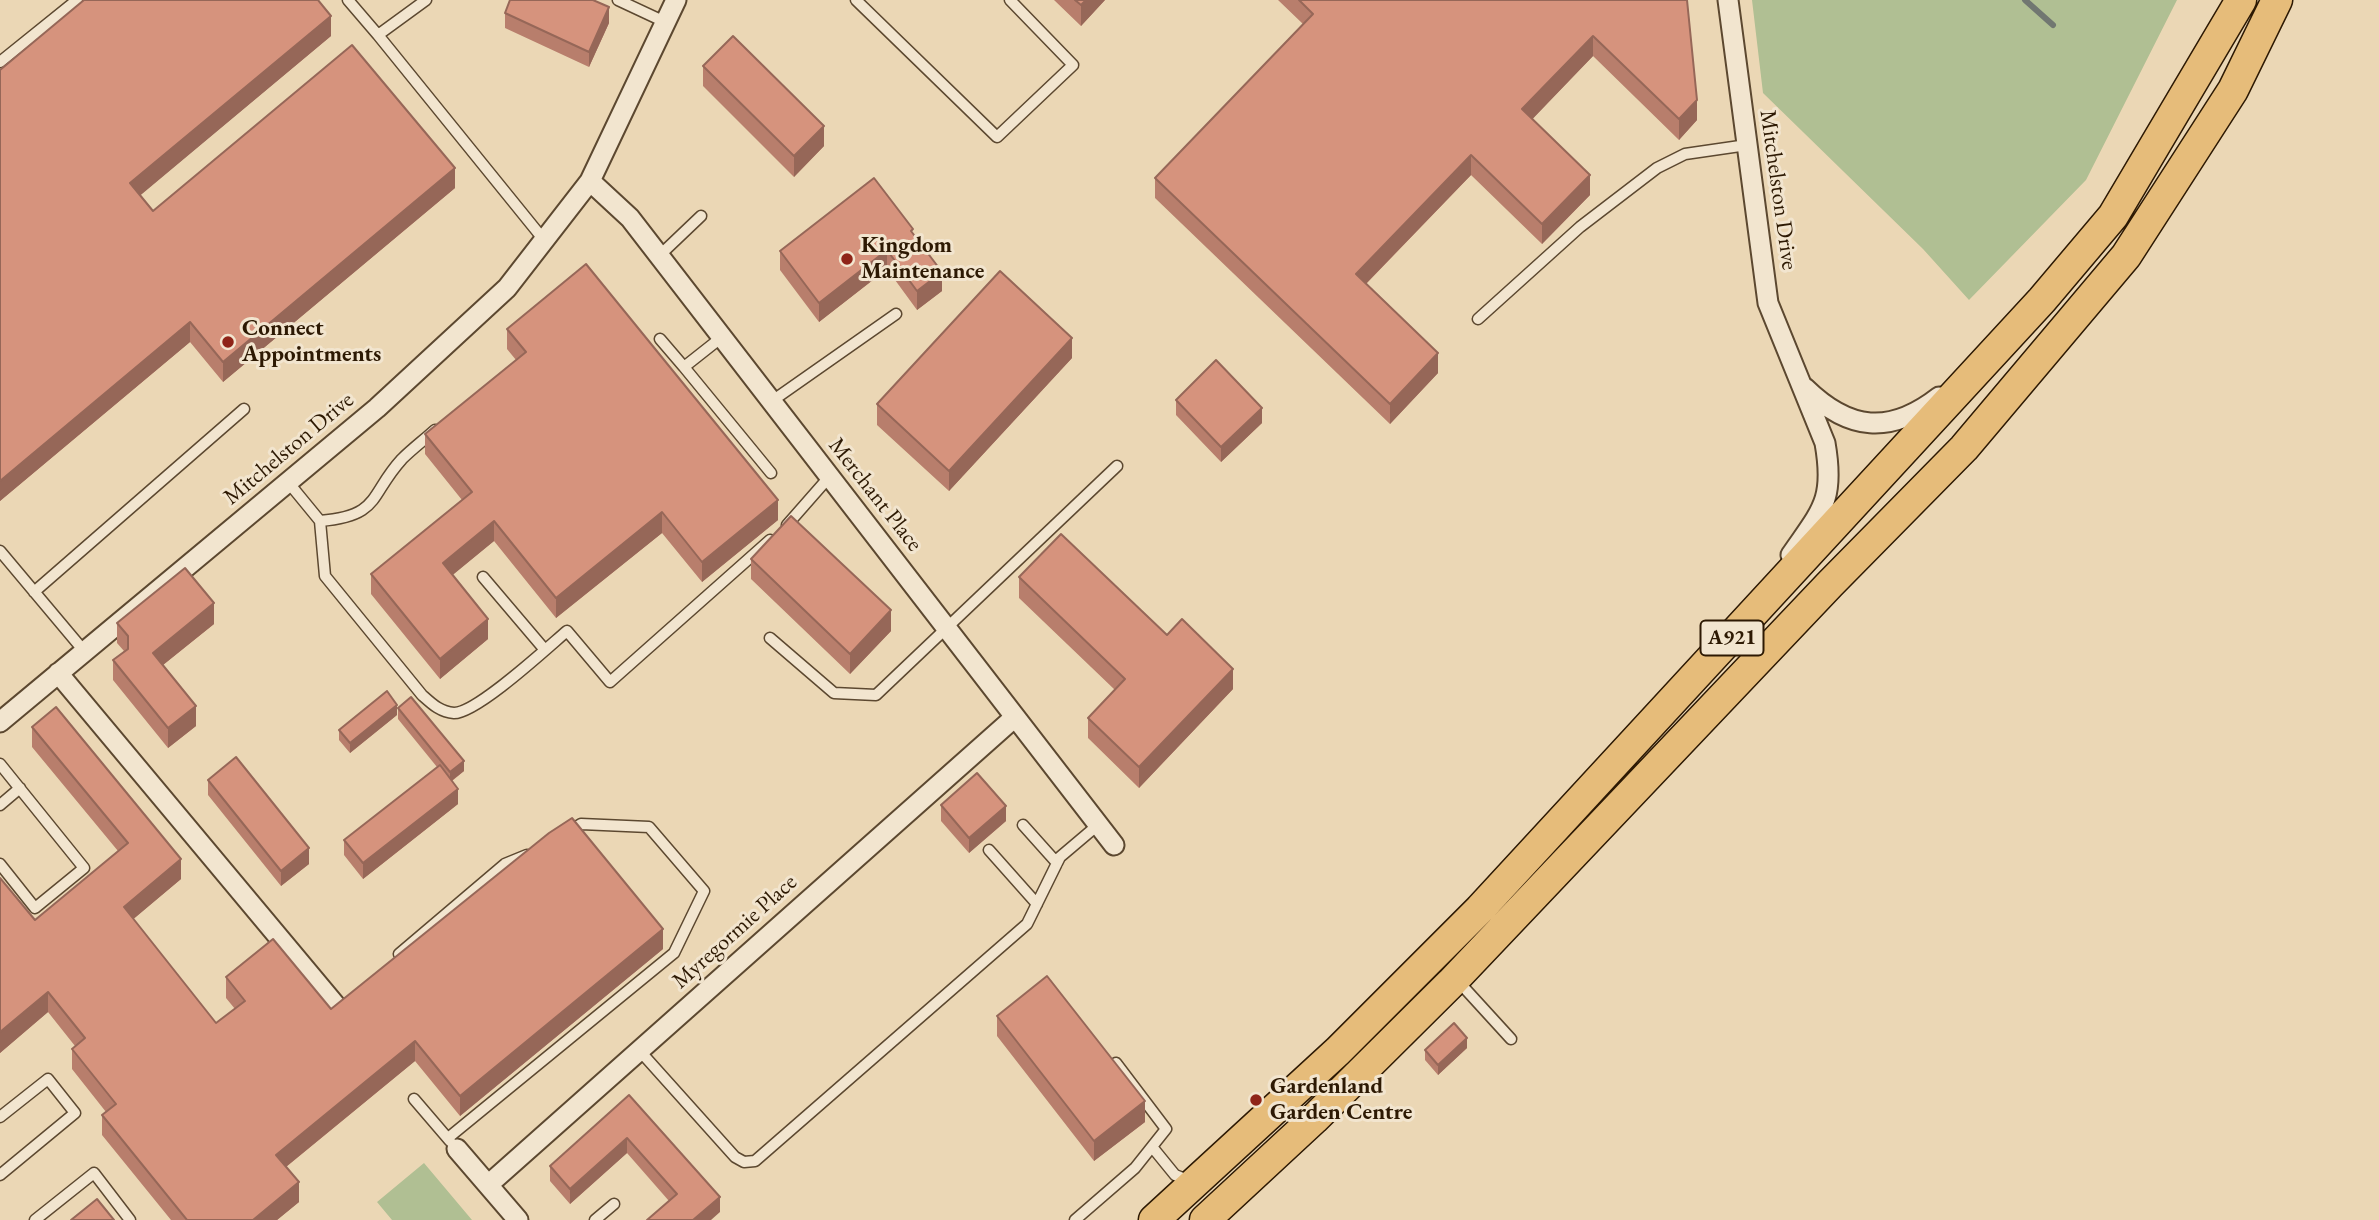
<!DOCTYPE html>
<style>
body{margin:0}
canvas{display:block;background:#ebd7b5}
</style>
<canvas width="2379" height="1220"></canvas>
<script>
const g = document.querySelector('canvas').getContext('2d');
g.lineJoin = 'round';
function fillPath(path, color) { g.fillStyle = color; g.fill(path, 'evenodd'); }
function trace(path, color, width, dash) { g.strokeStyle = color; g.lineWidth = width; g.lineCap = dash ? 'butt' : 'round'; g.setLineDash(dash || []); g.stroke(path); }
function label(font, color, halo, rows, align = 'center') {
  g.font = font + ' "EB Garamond",serif'; g.lineWidth = 6; g.setLineDash([]); g.textBaseline = 'middle'; g.strokeStyle = halo; g.fillStyle = color; for (const [text, x, y, turn = 0] of rows) {
    g.save(); g.translate(x, y); g.rotate((+turn || 0) * Math.PI / 180); g.textAlign = isNaN(turn) ? turn : align; if (halo) g.strokeText(text, 0, 0); g.fillText(text, 0, 0); g.restore();
  }
}
fillPath(new Path2D(`
 M1752 0H2177L2086 180 1969 300 1923 249 1763 93Z
 M424 1163 472 1220H392L377 1202Z`), '#b0bf93');
trace(new Path2D(`
 M2025 0 2053 25`), '#717771', 6);
const lane = new Path2D(`
 M348 0 378 35
 M426 0 378 35 544 240
 M618 0 665 22
 M856 0 997 137 1073 65 1010 0
 M0 62 77 0
 M659 256 701 216
 M1478 319 1580 227 1657 168 1685 154 1747 145
 M660 339 684 367 722 337
 M684 367 771 473
 M772 401 896 314
 M288 482 320 521 325 576 422 695C432 704 440 712 454 713 477 713 547 648 567 631L610 682 770 540
 M320 521C381 516 369 495 402 459 412 449 424 440 435 430
 M787 525 830 476
 M0 551 84 651
 M483 577 545 650
 M34 592 244 409
 M770 638 834 693 876 695 1117 466
 M0 764 84 868 35 908 0 864
 M0 805 20 788
 M1023 825 1057 863
 M989 850 1037 904
 M399 954 505 864 527 855
 M1458 981 1511 1039
 M639 1050 735 1157 744 1162 755 1161 1027 924 1060 857 1099 824
 M414 1099 450 1141
 M0 1117 48 1079 75 1113 0 1175
 M448 1138 674 953 704 891 649 827 581 824 568 832
 M1153 1148 1175 1175 1190 1181
 M35 1220 94 1173 130 1220
 M595 1220 614 1204
 M1075 1220 1135 1168 1166 1129 1116 1063`);
const street = new Path2D(`
 M1728 0 1768 303 1825 443C1835 500 1822 510 1791 555
 M590 181 630 218 1114 845
 M1805 388C1849 431 1890 435 1939 397
 M58 673 337 1007
 M0 722 377 408 507 288 590 181 676 0
 M457 1149 518 1220
 M488 1185 1015 717`);
const primary = new Path2D(`
 M1154 1220 1338 1051 1480 909 2042 300 2113 216 2241 0
 M1205 1220 1314 1119 1451 983 1830 584 1964 448 2126 256 2233 90 2277 0`);
trace(lane, '#5c4830', 13);
trace(street, '#5c4830', 23);
trace(primary, '#2d1903', 33);
trace(lane, '#f2e5cf', 10);
trace(street, '#f2e5cf', 19);
trace(primary, '#e6bc7a', 30);
fillPath(new Path2D(`
 M1054 0H1105L1081 26Z
 M1278 0H1687L1697 120 1679 140 1593 56 1532 119 1590 195 1542 244 1471 175 1366 284 1438 373 1390 424 1155 198V178L1303 24Z
 M505 13 609 23 589 67 505 28Z
 M331 36 140 195 153 211 455 188 223 382 190 342 0 501V70Z
 M703 66 824 146 794 177 703 86Z
 M913 233 942 291 917 310 887 269 819 322 780 270V251Z
 M507 329 778 520 702 582 662 533 556 618 494 541 452 575 488 639 440 679 371 594V574L462 500 425 454V434L516 360 507 349Z
 M1072 358 949 491 877 425V404Z
 M1176 400 1262 423 1221 462 1176 415Z
 M751 559 891 631 850 674 751 579Z
 M1019 577 1167 635 1233 689 1139 788 1088 738V718L1115 690 1019 598Z
 M117 623 214 624 163 665 196 726 168 748 113 680V660L124 651 117 643Z
 M398 708 464 771 452 781 458 804 363 879 344 855V840L437 767 398 719Z
 M397 715 350 753 339 740V730Z
 M32 727 181 879 133 919 216 1023 235 1009 226 998V977L331 1009 663 949 460 1116 415 1061 286 1167 299 1202 277 1220H171L102 1135V1115L106 1112 72 1069V1049L75 1046 48 1012 0 1053V878L35 920 118 851 32 747Z
 M208 780 309 864 281 886 208 795Z
 M941 805 1006 821 969 853 941 821Z
 M997 1016 1145 1122 1094 1161 997 1036Z
 M1467 1048 1438 1075 1425 1060V1050Z
 M629 1095 720 1212 669 1201 627 1153 570 1204 550 1181V1166Z`), '#b87e6c');
fillPath(new Path2D(`
 M1086 0H1105L1081 26V5Z
 M609 7V23L589 67V52Z
 M331 16V36L130 204V183Z
 M1593 36V56L1522 130V109Z
 M1697 100V120L1679 140V119Z
 M824 126V146L794 177V156Z
 M1471 155V175L1356 294V274Z
 M455 168V188L223 382V362Z
 M1590 175V195L1542 244V224Z
 M887 250V269L819 322V303Z
 M942 272V291L917 310V291Z
 M190 322V342L0 501V481Z
 M1072 338V358L949 491V471Z
 M1438 353V373L1390 424V404Z
 M1262 408V423L1221 462V447Z
 M778 500V520L702 582V562Z
 M662 512V533L556 618V598Z
 M494 521V541L443 583V563Z
 M214 603V624L153 673V653Z
 M891 610V631L850 674V654Z
 M488 619V639L440 679V659Z
 M1233 669V689L1139 788V767Z
 M397 705V715L350 753V743Z
 M196 706V726L168 748V728Z
 M464 761V771L450 782V772Z
 M458 789V804L363 879V863Z
 M1006 806V821L969 853V838Z
 M309 848V864L281 886V871Z
 M181 859V879L124 927V907Z
 M663 929V949L460 1116V1096Z
 M48 992V1012L0 1053V1032Z
 M1467 1038V1048L1438 1075V1065Z
 M415 1041V1061L276 1175V1155Z
 M1145 1101V1122L1094 1161V1141Z
 M627 1138V1153L570 1204V1189Z
 M299 1182V1202L277 1220H253Z
 M720 1197V1212L711 1220H693Z`), '#966758');
const building = new Path2D(`
 M84 0H318L331 16 130 183 153 211 352 45 455 168 223 362 190 322 0 481V70Z
 M510 0H593L609 7 589 52 505 13Z
 M1075 0H1086L1081 5Z
 M1299 0H1687L1697 100 1679 119 1593 36 1522 109 1590 175 1542 224 1471 155 1356 274 1438 353 1390 404 1155 178 1313 14Z
 M733 36 824 126 794 156 703 66Z
 M874 178 913 229 911 231 942 272 917 291 887 250 819 303 780 251Z
 M586 264 778 500 702 562 662 512 556 598 494 521 443 563 488 619 440 659 371 574 472 492 425 434 526 352 507 329Z
 M1000 271 1072 338 949 471 877 404Z
 M1216 360 1262 408 1221 447 1176 400Z
 M791 516 891 610 850 654 751 559Z
 M1061 534 1167 635 1182 619 1233 669 1139 767 1088 718 1125 679 1019 577Z
 M185 568 214 603 153 653 196 706 168 728 113 660 128 649V636L117 623Z
 M387 691 397 705 350 743 339 730Z
 M411 697 464 761 450 772 398 708Z
 M56 707 181 859 124 907 216 1023 245 1001 226 977 273 939 331 1009 549 833 572 818 663 929 460 1096 415 1041 276 1155 299 1182 253 1220H187L102 1115 116 1104 72 1049 85 1038 48 992 0 1032V878L35 920 128 843 32 727Z
 M236 757 309 848 281 871 208 780Z
 M440 765 458 789 363 863 344 840Z
 M977 773 1006 806 969 838 941 805Z
 M1047 976 1145 1101 1094 1141 997 1016Z
 M1454 1023 1467 1038 1438 1065 1425 1050Z
 M629 1095 720 1197 693 1220H647L677 1194 627 1138 570 1189 550 1166Z
 M97 1199 114 1220H71Z`);
fillPath(building, '#d6937d');
trace(building, '#966758', 2);
for (const [x, y, r, color] of [
 [847,259,7,"#8f2418"],
 [228,342,7,"#8f2418"],
 [1256,1100,7,"#8f2418"]
]) { const dot = new Path2D(); dot.arc(x, y, r, 0, 2 * Math.PI); g.fillStyle = color; g.fill(dot); trace(dot, '#f2e5cf', 2.5); }
for (const [x, y, w] of [
 [1732,638,63]
]) { const box = new Path2D(); box.roundRect(x - w / 2, y - 17.5, w, 35, 5); g.fillStyle = '#f2e5cf'; g.fill(box); trace(box, '#2d1903', 2); }
label('bold 21px', '#2d1903', null, [
 ["A921",1732,638]
]);
label('23px', '#2d1903', '#f2e5cf', [
 ["Mitchelston Drive",1778,190,82],
 ["Mitchelston Drive",289,449,-40],
 ["Merchant Place",875,495,52],
 ["Myregormie Place",735,932,-42]
]);
label('bold 23px', '#2d1903', '#f2e5cf', [
 ["Kingdom",861,246],
 ["Maintenance",861,272],
 ["Connect",242,329],
 ["Appointments",242,355],
 ["Gardenland",1270,1087],
 ["Garden Centre",1270,1113]
], 'left');
</script>
